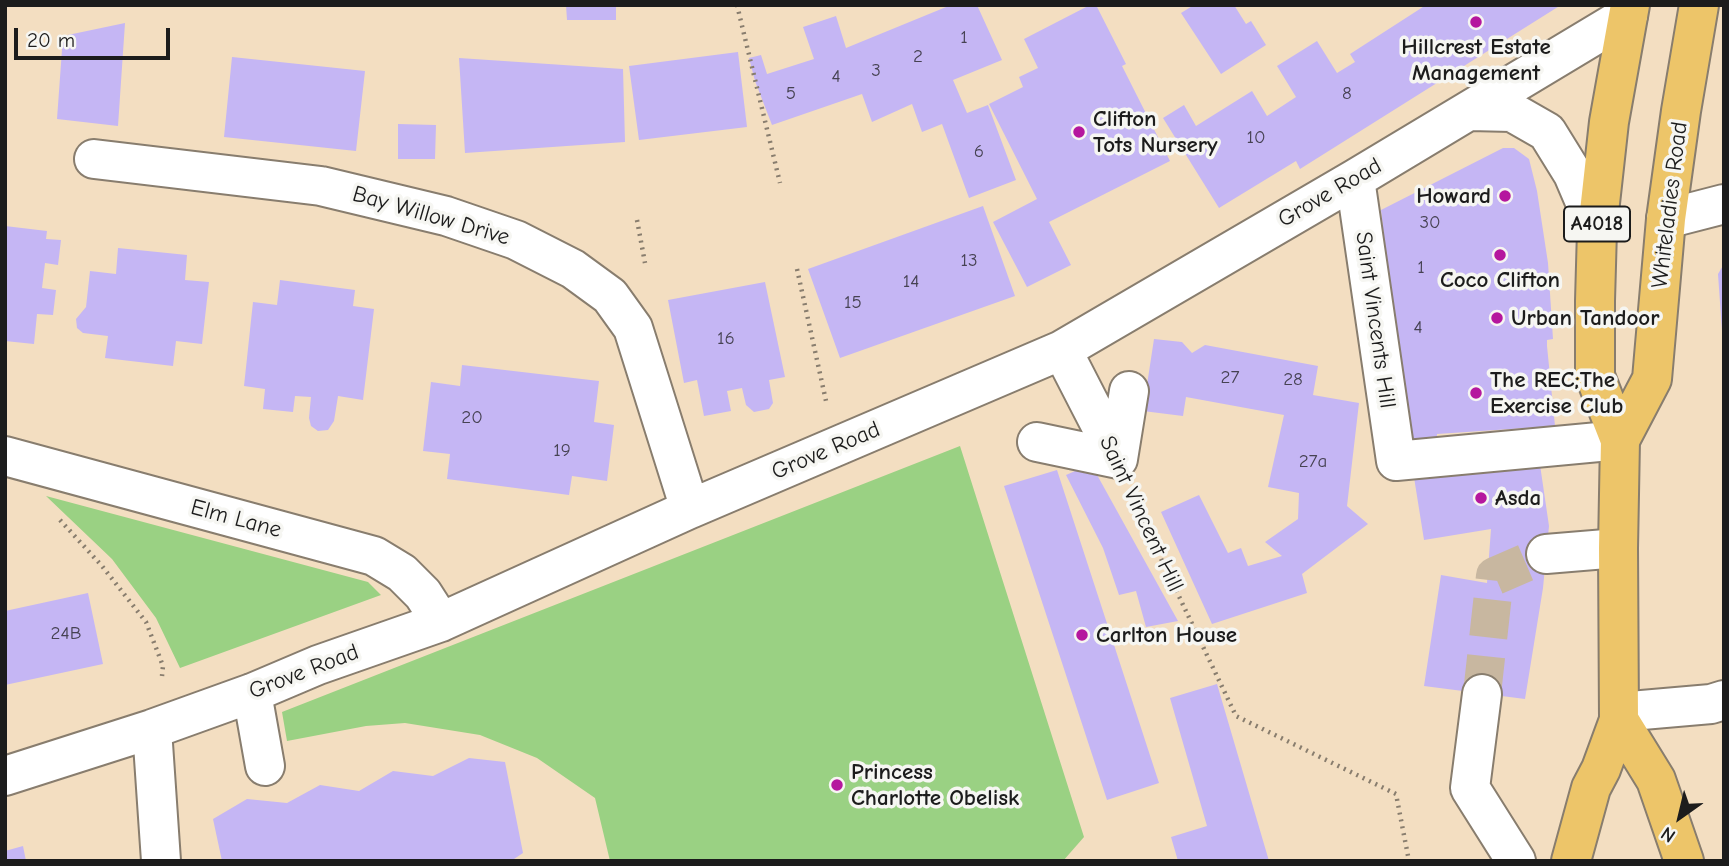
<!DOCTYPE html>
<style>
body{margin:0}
#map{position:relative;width:1729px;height:866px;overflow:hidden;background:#f3dec1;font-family:"Comic Neue",sans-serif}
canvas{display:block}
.frame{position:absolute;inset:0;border:7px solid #1c1c1c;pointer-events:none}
.north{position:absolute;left:1645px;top:782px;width:70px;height:70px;-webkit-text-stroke:5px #f6f6f2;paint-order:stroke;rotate:214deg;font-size:19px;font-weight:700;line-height:28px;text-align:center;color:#1c1c1c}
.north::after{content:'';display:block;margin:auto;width:24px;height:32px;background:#1c1c1c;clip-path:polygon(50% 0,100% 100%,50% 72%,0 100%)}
.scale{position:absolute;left:14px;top:28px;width:156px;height:32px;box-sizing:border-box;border:4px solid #1c1c1c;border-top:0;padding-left:9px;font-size:21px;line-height:24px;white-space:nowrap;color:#1c1c1c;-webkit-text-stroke:5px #f6f6f2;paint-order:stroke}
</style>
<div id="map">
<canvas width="1729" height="866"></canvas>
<div class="frame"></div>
<div class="north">N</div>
<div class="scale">20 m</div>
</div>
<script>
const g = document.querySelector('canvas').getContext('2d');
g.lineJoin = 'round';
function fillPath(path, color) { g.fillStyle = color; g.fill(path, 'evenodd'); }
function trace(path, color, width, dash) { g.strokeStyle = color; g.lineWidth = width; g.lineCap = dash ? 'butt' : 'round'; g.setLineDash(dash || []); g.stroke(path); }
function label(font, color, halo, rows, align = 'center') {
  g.font = font + ' "Comic Neue",sans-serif'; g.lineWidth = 7; g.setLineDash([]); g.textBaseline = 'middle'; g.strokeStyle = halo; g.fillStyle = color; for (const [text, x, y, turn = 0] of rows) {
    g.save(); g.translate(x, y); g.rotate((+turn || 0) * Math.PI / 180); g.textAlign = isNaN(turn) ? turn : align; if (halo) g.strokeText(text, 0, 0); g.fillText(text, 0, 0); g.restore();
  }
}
fillPath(new Path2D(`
 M960 446 1084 837 1063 861H610L595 798 537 758 480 735 405 723 366 726 287 741 282 712Z
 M46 496 368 582 381 595 180 668 156 618 112 559Z`), '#9ad183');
fillPath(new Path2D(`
 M566 5H616V20H567Z
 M951 5H977L1002 60 953 80 967 113 988 105 1016 180 969 198 942 124 922 132 912 104 872 122 862 94 772 125 755 81 749 58 761 55 767 74 814 59 803 27 836 16 846 48Z
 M1090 5H1096L1126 64 1122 66 1170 161 1049 222 1071 265 1027 287 993 222 1037 199 989 104 1023 87 1019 77 1038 68 1024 39Z
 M1194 5H1234L1246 24 1251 21 1266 45 1221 74 1181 13Z
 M1426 5H1561L1300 169 1296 161 1219 208 1163 118 1184 105 1196 126 1252 91 1267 116 1296 97 1277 66 1317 41 1337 73 1355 62 1350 54Z
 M125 23 118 126 57 119 63 36Z
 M738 52 747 127 639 140 629 66Z
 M232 57 365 71 356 151 224 137Z
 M459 58 623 69 625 142 465 153Z
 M398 124 436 125 435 159H398Z
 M1503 148H1514L1529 159 1537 191 1548 263 1553 339 1547 340V346L1555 426 1437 434V444L1407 446 1381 210Z
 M983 206 1015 296 840 358 808 269Z
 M5 226 47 231 46 239 61 240 58 265 45 263 42 288 56 290 53 315 37 314 34 344 5 341Z
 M118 248 187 255 185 280 209 282 202 344 176 341 173 366 105 358 108 336 83 333 77 328 76 319 86 307 90 271 116 274Z
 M1724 264V331H1722L1718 274Z
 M280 280 355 290 353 306 374 309 363 400 338 396 334 421 328 430 318 431 311 426 309 418 311 397 295 396 293 412 263 409 265 389 244 386 253 302 277 305Z
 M765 282 785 377 769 380 773 403 769 409 754 412 746 405 742 388 727 391 731 411 704 416 697 380 684 383 668 300Z
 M1154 339 1182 342 1192 353 1205 345 1318 366 1313 395 1359 403 1347 506 1368 524 1302 574 1307 593 1212 624 1161 512 1199 495 1228 553 1241 548 1248 566 1282 556 1265 542 1298 519 1299 493 1268 487 1284 415 1186 397 1183 416 1143 411Z
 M462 365 599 381 594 422 614 425 607 481 572 476 569 495 447 479 450 454 423 451 431 382 460 386Z
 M1539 458 1549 526 1543 588 1525 699 1424 686 1441 575 1487 583 1491 529 1424 540 1413 471Z
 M1091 464 1178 621 1146 627 1136 591 1119 595 1103 548 1066 475Z
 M1057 470 1159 783 1107 800 1004 486Z
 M88 593 103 664 5 685V611Z
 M1217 684 1269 861H1178L1171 837 1207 826 1170 698Z
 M469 758 505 762 523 853 511 861H222L213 819 247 799 287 803 320 785 359 791 393 771 433 776Z
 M23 846 26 861H5V851Z`), '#c5b6f4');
trace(new Path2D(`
 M1482 694 1495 576 1546 554`), '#c8b7a0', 38, [38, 19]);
const minor = new Path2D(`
 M1470 111 1512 112 1547 132 1573 174 1597 230
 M94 159 321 186 446 216 516 240 573 269 610 296 633 328 690 509
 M1355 179 1396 461 1620 440
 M1666 219 1724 204
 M1062 350 1118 459
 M1037 442 1118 459 1129 391
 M5 456 374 556 402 573 423 594 441 622
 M1546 554 1618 548
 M252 693 265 766
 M1482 694 1470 788 1516 861
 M1619 712 1711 704 1724 700
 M152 729 161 861
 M5 776 152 729 252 693 318 665 441 622 690 509 1062 350 1355 179 1628 15`);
const major = new Path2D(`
 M1630 5 1609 122 1597 230 1595 301V376L1620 440 1618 548 1619 720 1656 780 1684 861
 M1620 440 1652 379 1666 219 1681 111 1699 5
 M1571 861 1591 788 1601 769 1619 720`);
trace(minor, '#887d6e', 42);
trace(major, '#887d6e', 42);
trace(new Path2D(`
 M737 5 780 183
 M637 220 645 263
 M797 269 826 401
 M1134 502 1236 716 1396 794 1409 861
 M60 520 102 566 146 622 163 666 162 676`), '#887d6e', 4.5, [2, 5]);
trace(minor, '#fff', 38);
trace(major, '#edc569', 38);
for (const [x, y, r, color] of [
 [1476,22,7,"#b5179e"],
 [1079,132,7,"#b5179e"],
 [1505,196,7,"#b5179e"],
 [1500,255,7,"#b5179e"],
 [1497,318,7,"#b5179e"],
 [1476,393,7,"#b5179e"],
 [1481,498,7,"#b5179e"],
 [1082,635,7,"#b5179e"],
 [837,785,7,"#b5179e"]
]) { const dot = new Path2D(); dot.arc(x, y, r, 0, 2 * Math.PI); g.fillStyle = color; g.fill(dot); trace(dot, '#f6f6f2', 2.5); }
label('19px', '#464252', null, [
 ["1",964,38],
 ["2",918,57],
 ["3",876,71],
 ["4",836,77],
 ["5",791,94],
 ["8",1347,94],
 ["10",1256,138],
 ["6",979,152],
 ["30",1430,223],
 ["13",969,261],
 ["1",1421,268],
 ["14",911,282],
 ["15",853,303],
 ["4",1418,328],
 ["16",726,339],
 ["27",1230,378],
 ["28",1293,380],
 ["20",472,418],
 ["19",562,451],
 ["27a",1313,462],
 ["24B",66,634]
]);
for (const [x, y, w] of [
 [1597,224,66]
]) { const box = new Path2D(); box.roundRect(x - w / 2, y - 17.5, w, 35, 5); g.fillStyle = '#f6f6f2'; g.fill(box); trace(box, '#1c1c1c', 2); }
label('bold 21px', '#1c1c1c', null, [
 ["A4018",1597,224]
]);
label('bold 23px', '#1c1c1c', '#f6f6f2', [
 ["Hillcrest Estate",1476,47,"center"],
 ["Management",1476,73,"center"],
 ["Clifton",1093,119],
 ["Tots Nursery",1093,145],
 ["Howard",1491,196,"right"],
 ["Coco Clifton",1500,280,"center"],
 ["Urban Tandoor",1511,318],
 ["The REC;The",1490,380],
 ["Exercise Club",1490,406],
 ["Asda",1495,498],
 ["Carlton House",1096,635],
 ["Princess",851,772],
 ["Charlotte Obelisk",851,798]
], 'left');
label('23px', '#1c1c1c', '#f6f6f2', [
 ["Grove Road",1330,193,-30],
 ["Whiteladies Road",1670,205,-83],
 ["Bay Willow Drive",431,216,16],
 ["Saint Vincents Hill",1375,320,82],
 ["Grove Road",826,451,-23],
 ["Saint Vincent Hill",1141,514,65],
 ["Elm Lane",236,519,15],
 ["Grove Road",304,672,-21]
]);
</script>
